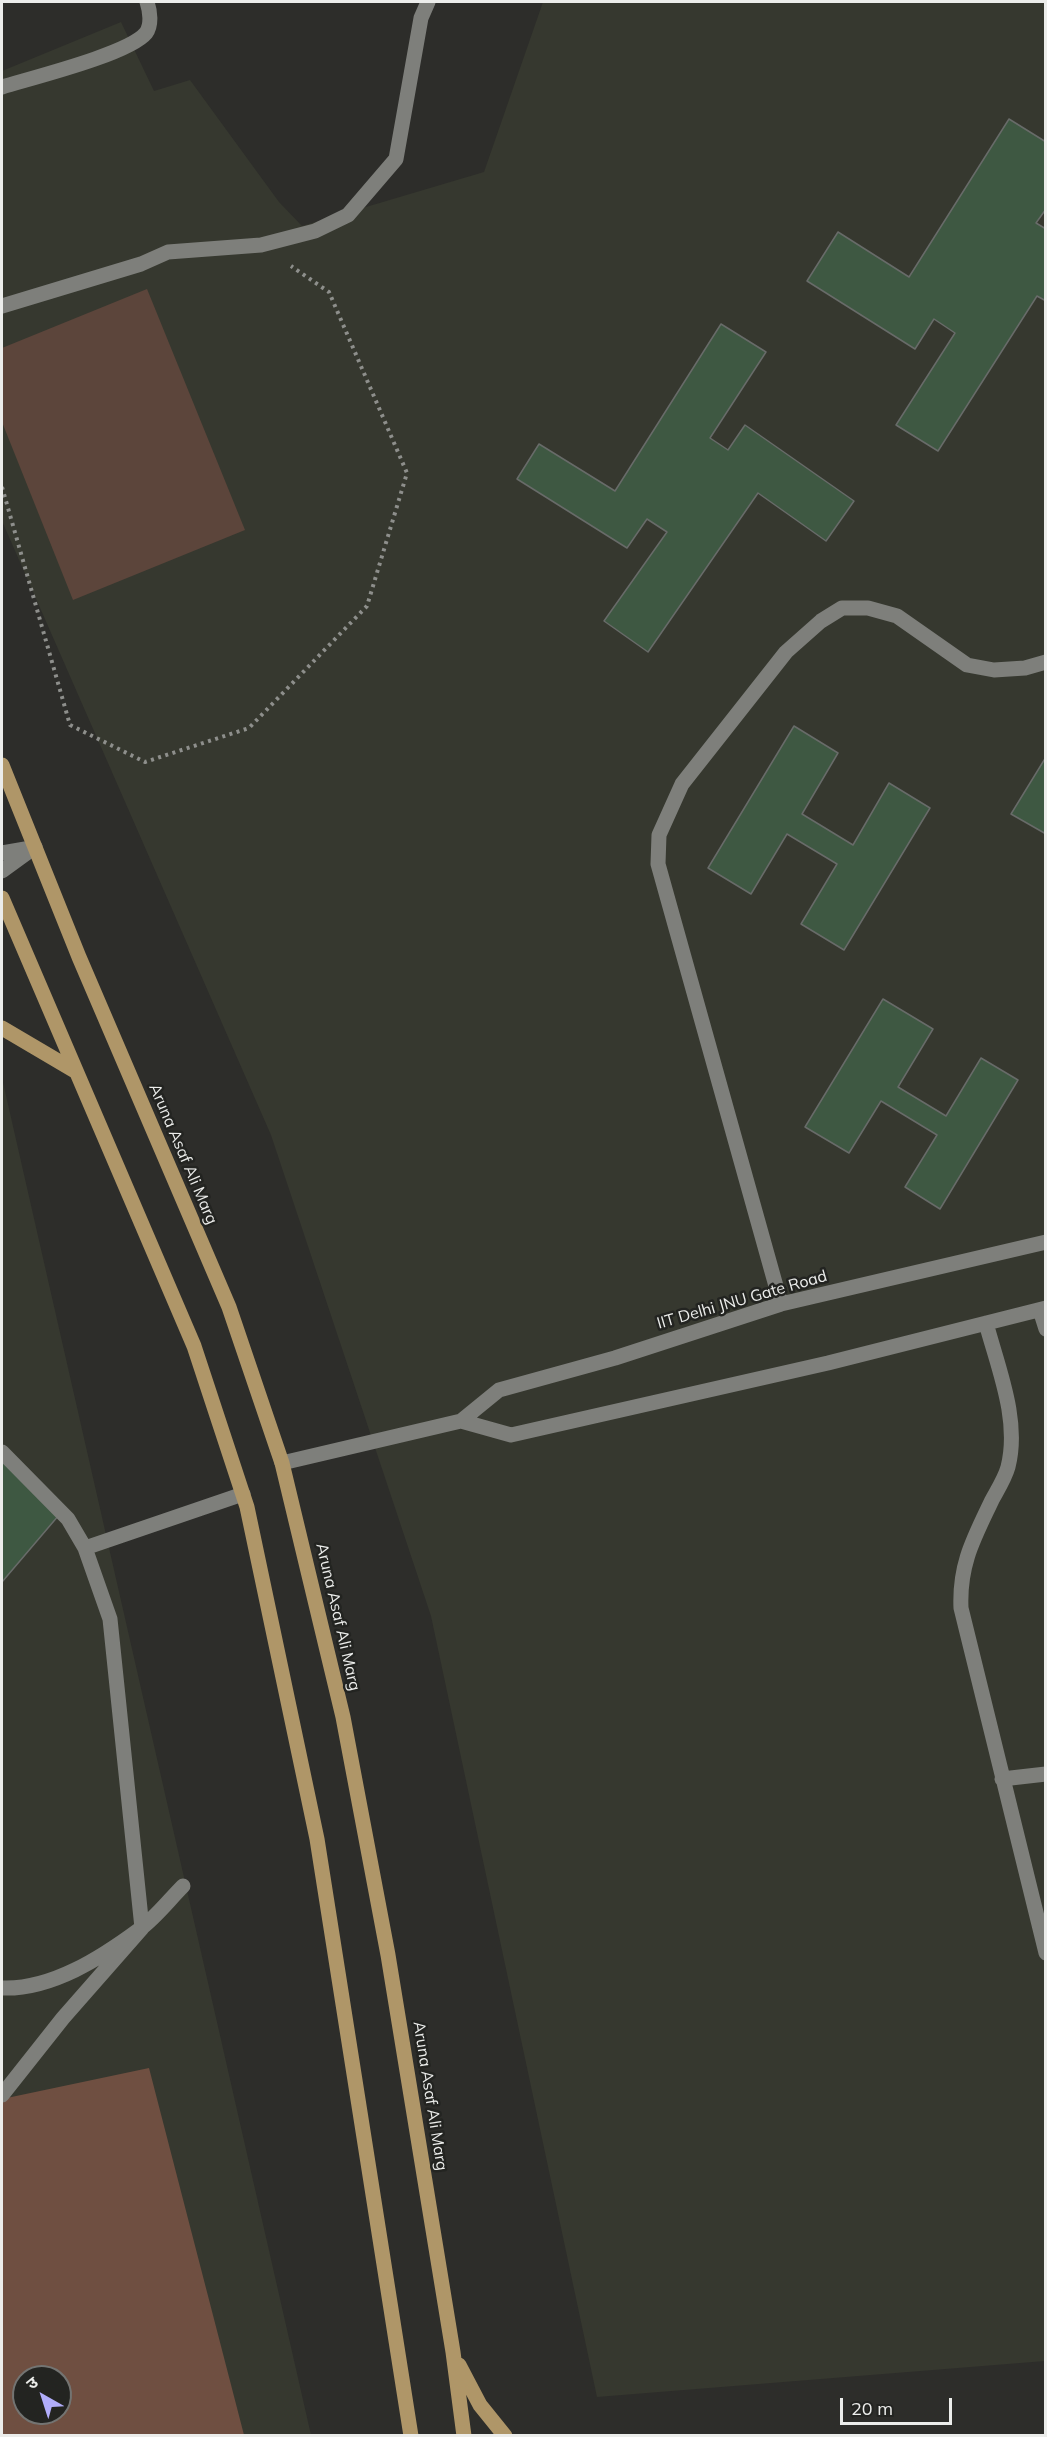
<!DOCTYPE html>
<meta charset="utf-8">
<style>
body{margin:0}
#map{position:relative;width:1047px;height:2437px;overflow:hidden;background:#2d2d2a;font-family:Mulish,"Noto Sans Devanagari",sans-serif}
canvas{display:block}
.frame{position:absolute;inset:0;border:3px solid #ecedeb;pointer-events:none}
.north{position:absolute;left:12px;top:2365px;width:60px;height:60px;box-sizing:border-box;background:#232421;border:2px solid #737472;border-radius:50%;rotate:321deg;font-size:16px;font-weight:700;line-height:24px;text-align:center;color:#ecedeb}
.north::after{content:'';display:block;margin:auto;width:21px;height:27px;background:#b1adfa;clip-path:polygon(50% 0,100% 100%,50% 72%,0 100%)}
.scale{position:absolute;left:840px;top:2398px;width:112px;height:27px;box-sizing:border-box;border:3px solid #ecedeb;border-top:0;padding-left:8px;font-size:18px;line-height:21px;white-space:nowrap;color:#ecedeb;-webkit-text-stroke:4px #232421;paint-order:stroke}
</style>
<div id="map">
<canvas width="1047" height="2437"></canvas>
<div class="frame"></div>
<div class="north">उ</div>
<div class="scale">20 m</div>
</div>
<script>
const g = document.querySelector('canvas').getContext('2d');
g.lineJoin = 'round';
function fillPath(path, color) { g.fillStyle = color; g.fill(path, 'evenodd'); }
function trace(path, color, width, dash) { g.strokeStyle = color; g.lineWidth = width; g.lineCap = dash ? 'butt' : 'round'; g.setLineDash(dash || []); g.stroke(path); }
function label(font, color, halo, rows, align = 'center') {
  g.font = font + ' Mulish,sans-serif'; g.lineWidth = 5; g.setLineDash([]); g.textBaseline = 'middle'; g.strokeStyle = halo; g.fillStyle = color; for (const [text, x, y, turn = 0] of rows) {
    g.save(); g.translate(x, y); g.rotate((+turn || 0) * Math.PI / 180); g.textAlign = isNaN(turn) ? turn : align; if (halo) g.strokeText(text, 0, 0); g.fillText(text, 0, 0); g.restore();
  }
}
fillPath(new Path2D(`
 M543 2 1045 3V2361L597 2397 431 1616 271 1135 2 521V71L121 22 154 91 190 80 279 202 302 226 484 172Z
 M2 1078 311 2435H2ZM24 2377H60V2413H24Z`), '#36382f');
fillPath(new Path2D(`
 M147 289 245 530 73 600 2 422V348Z`), '#5c453b');
fillPath(new Path2D(`
 M149 2068 244 2435H2V2099ZM24 2377H60V2413H24Z`), '#6f4f41');
const building = new Path2D(`
 M1009 119 1046 142V209L1036 223 1046 229V301L1037 296 938 451 896 425 955 333 934 319 915 349 807 281 838 232 909 277Z
 M721 324 766 352 710 438 728 450 745 425 854 501 826 541 758 493 648 652 604 621 667 532 647 519 627 548 517 479 539 444 615 491Z
 M794 726 838 753 802 814 853 845 889 783 930 808 844 950 801 924 837 864 787 834 751 894 708 868Z
 M1046 757V834L1011 814Z
 M883 999 933 1029 898 1087 946 1116 981 1058 1018 1080 940 1209 905 1187 937 1135 881 1101 849 1153 805 1127Z
 M2 1455 59 1515 2 1582Z`);
fillPath(building, '#3e5842');
trace(building, '#686b69', 1.5);
trace(new Path2D(`
 M2 487 70 725 145 762 249 728 367 606 407 473 329 292 291 266`), '#8e8f8c', 4, [3, 4.5]);
trace(new Path2D(`
 M2 87C31 78 129 54 146 33 152 25 150 11 147 2
 M2 306 141 264 168 252 261 245 315 231 348 215 396 159 421 18 428 2
 M2 853 31 848
 M2 871 35 847
 M781 1304 658 864 659 835 682 784 786 652 821 621 842 608H868L897 616 967 665 994 670 1025 668 1046 662
 M1040 1310 1046 1329
 M986 1323C998 1368 1020 1420 1008 1467 1005 1478 998 1489 992 1500 974 1538 959 1564 961 1608L1046 1953
 M461 1421 511 1435 828 1363 1046 1308
 M2 1452 68 1519 85 1548 110 1619 142 1928 63 2018 2 2095
 M282 1463 461 1421 499 1390 615 1358 781 1304 1046 1242
 M85 1548 243 1494
 M1002 1779 1046 1774
 M2 1988C51 1990 101 1958 140 1929 156 1917 169 1900 183 1886`), '#7e7f7b', 15);
trace(new Path2D(`
 M2 765 79 957 229 1307 282 1463 343 1717 388 1955 453 2352 464 2436
 M2 898 194 1346 247 1507 317 1839 411 2436
 M2 1028 75 1071
 M459 2365 480 2405 505 2436`), '#af9668', 15);
label('16px', '#ecedeb', '#232421', [
 ["Aruna Asaf Ali Marg",183,1154,67],
 ["IIT Delhi JNU Gate Road",742,1300,-16],
 ["Aruna Asaf Ali Marg",338,1617,77],
 ["Aruna Asaf Ali Marg",430,2096,81]
]);
</script>
